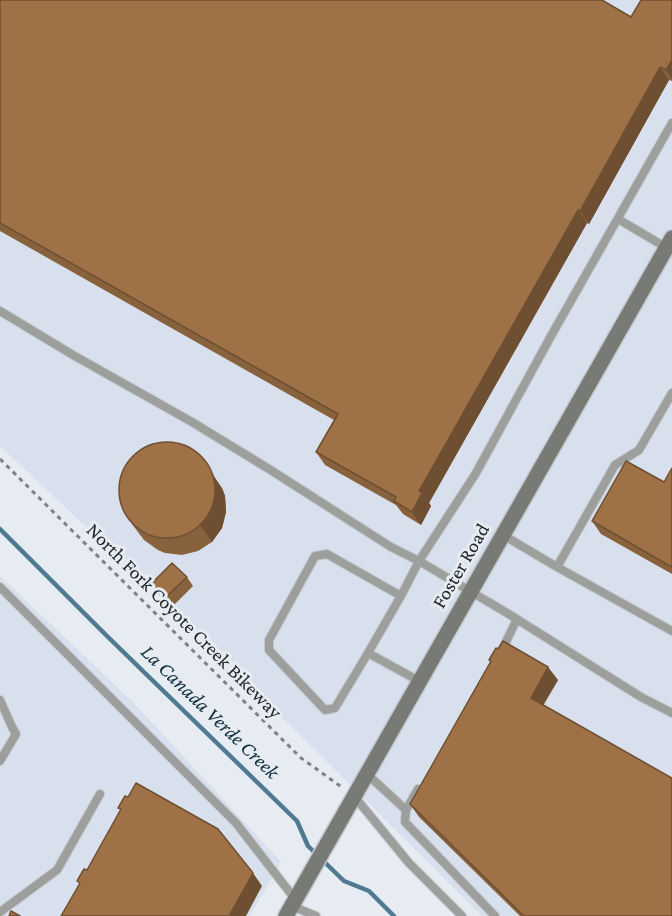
<!DOCTYPE html>
<style>
body{margin:0}
canvas{display:block;background:#e7ecf2}
</style>
<canvas width="672" height="916"></canvas>
<script>
const g = document.querySelector('canvas').getContext('2d');
g.lineJoin = 'round';
function fillPath(path, color) { g.fillStyle = color; g.fill(path, 'evenodd'); }
function trace(path, color, width, dash) { g.strokeStyle = color; g.lineWidth = width; g.lineCap = dash ? 'butt' : 'round'; g.setLineDash(dash || []); g.stroke(path); }
function label(font, color, halo, rows, align = 'center') {
  g.font = font + ' "Crimson Pro",serif'; g.lineWidth = 6; g.setLineDash([]); g.textBaseline = 'middle'; g.strokeStyle = halo; g.fillStyle = color; for (const [text, x, y, turn = 0] of rows) {
    g.save(); g.translate(x, y); g.rotate((+turn || 0) * Math.PI / 180); g.textAlign = isNaN(turn) ? turn : align; if (halo) g.strokeText(text, 0, 0); g.fillText(text, 0, 0); g.restore();
  }
}
fillPath(new Path2D(`
 M0 0H672V916H482L170 606 0 446Z
 M0 576 135 704 281 862 250 916H0Z`), '#d7e0ec');
trace(new Path2D(`
 M0 529 109 638 297 821 308 846 344 881 369 891 394 916`), '#4f7a92', 4.5);
const lane = new Path2D(`
 M618 219 667 248
 M0 311 73 355 192 422 269 469 391 547 419 561 507 613 641 697 672 713
 M672 393 639 450 615 465 557 567 672 631
 M503 535 557 567
 M0 587 236 823 295 899
 M502 650 517 619
 M368 653 335 708 325 710 269 650V640L315 556 327 554 401 596
 M419 681 368 653 402 594 419 561 476 473 551 336 672 123
 M0 700 12 727 16 734 0 761
 M367 774 406 810 405 822 495 916
 M354 796 409 863 462 916
 M406 810 418 789
 M292 906 316 916
 M0 912 57 870 100 794`);
const secondary = new Path2D(`
 M286 916 672 238`);
trace(lane, '#c4c8ce', 10);
trace(secondary, '#c4c8ce', 18);
trace(new Path2D(`
 M0 459 301 758 343 788`), '#7f8286', 3, [4.5, 4.5]);
trace(lane, '#9d9f9c', 8);
trace(secondary, '#787a76', 15);
fillPath(new Path2D(`
 M0 0 631 17 672 0V81L669 80 589 224 587 223 429 503 431 506 421 525 403 514 396 505 325 465 316 452 334 420 0 231Z
 M672 468V574L601 534 592 521 664 482Z
 M222 488 225 496 226 512 222 528 212 542 198 551 182 555 165 553 158 550 144 540 132 524Z
 M187 577 193 586 172 607 157 593 151 584Z
 M489 660 558 680 543 705 672 916H520L419 817 410 804 491 662Z`), '#88613d');
fillPath(new Path2D(`
 M672 60V79L666 70Z
 M660 67 669 80 589 224 580 211Z
 M578 210 587 223 429 503 431 506 421 525 412 512 419 491Z
 M201 457 222 488 225 496 226 512 222 528 212 542 200 525Z
 M548 667 558 680 540 711 531 698Z
 M253 873 262 886 246 916H229Z`), '#6f4f32');
const building = new Path2D(`
 M0 0H602L631 17 641 0H672V60L666 70 660 67 580 211 578 210 419 491 422 493 412 512 394 501 396 497 316 452 338 414 0 223Z
 M119 490a48 48 0 1 1 96 0a48 48 0 1 1-96 0Z
 M626 461 664 482 672 468V567L592 521Z
 M172 563 187 577 165 598 151 584Z
 M503 641 548 667 531 698 672 778V916H524L410 804 491 661 489 660 496 648 498 649Z
 M136 783 218 829 253 873 229 916H61L80 883 77 881 84 869 87 870 121 809 118 808 125 796 128 797Z
 M11 911 20 916H9Z`);
fillPath(building, '#9e7147');
trace(building, '#6f4f32', 1.5);
label('20px', '#242628', '#e7ecf2', [
 ["Foster Road",461,566,-60],
 ["North Fork Coyote Creek Bikeway",184,621,45]
]);
label('italic 21px', '#13303f', '#e7ecf2', [
 ["La Canada Verde Creek",210,712,44]
]);
</script>
